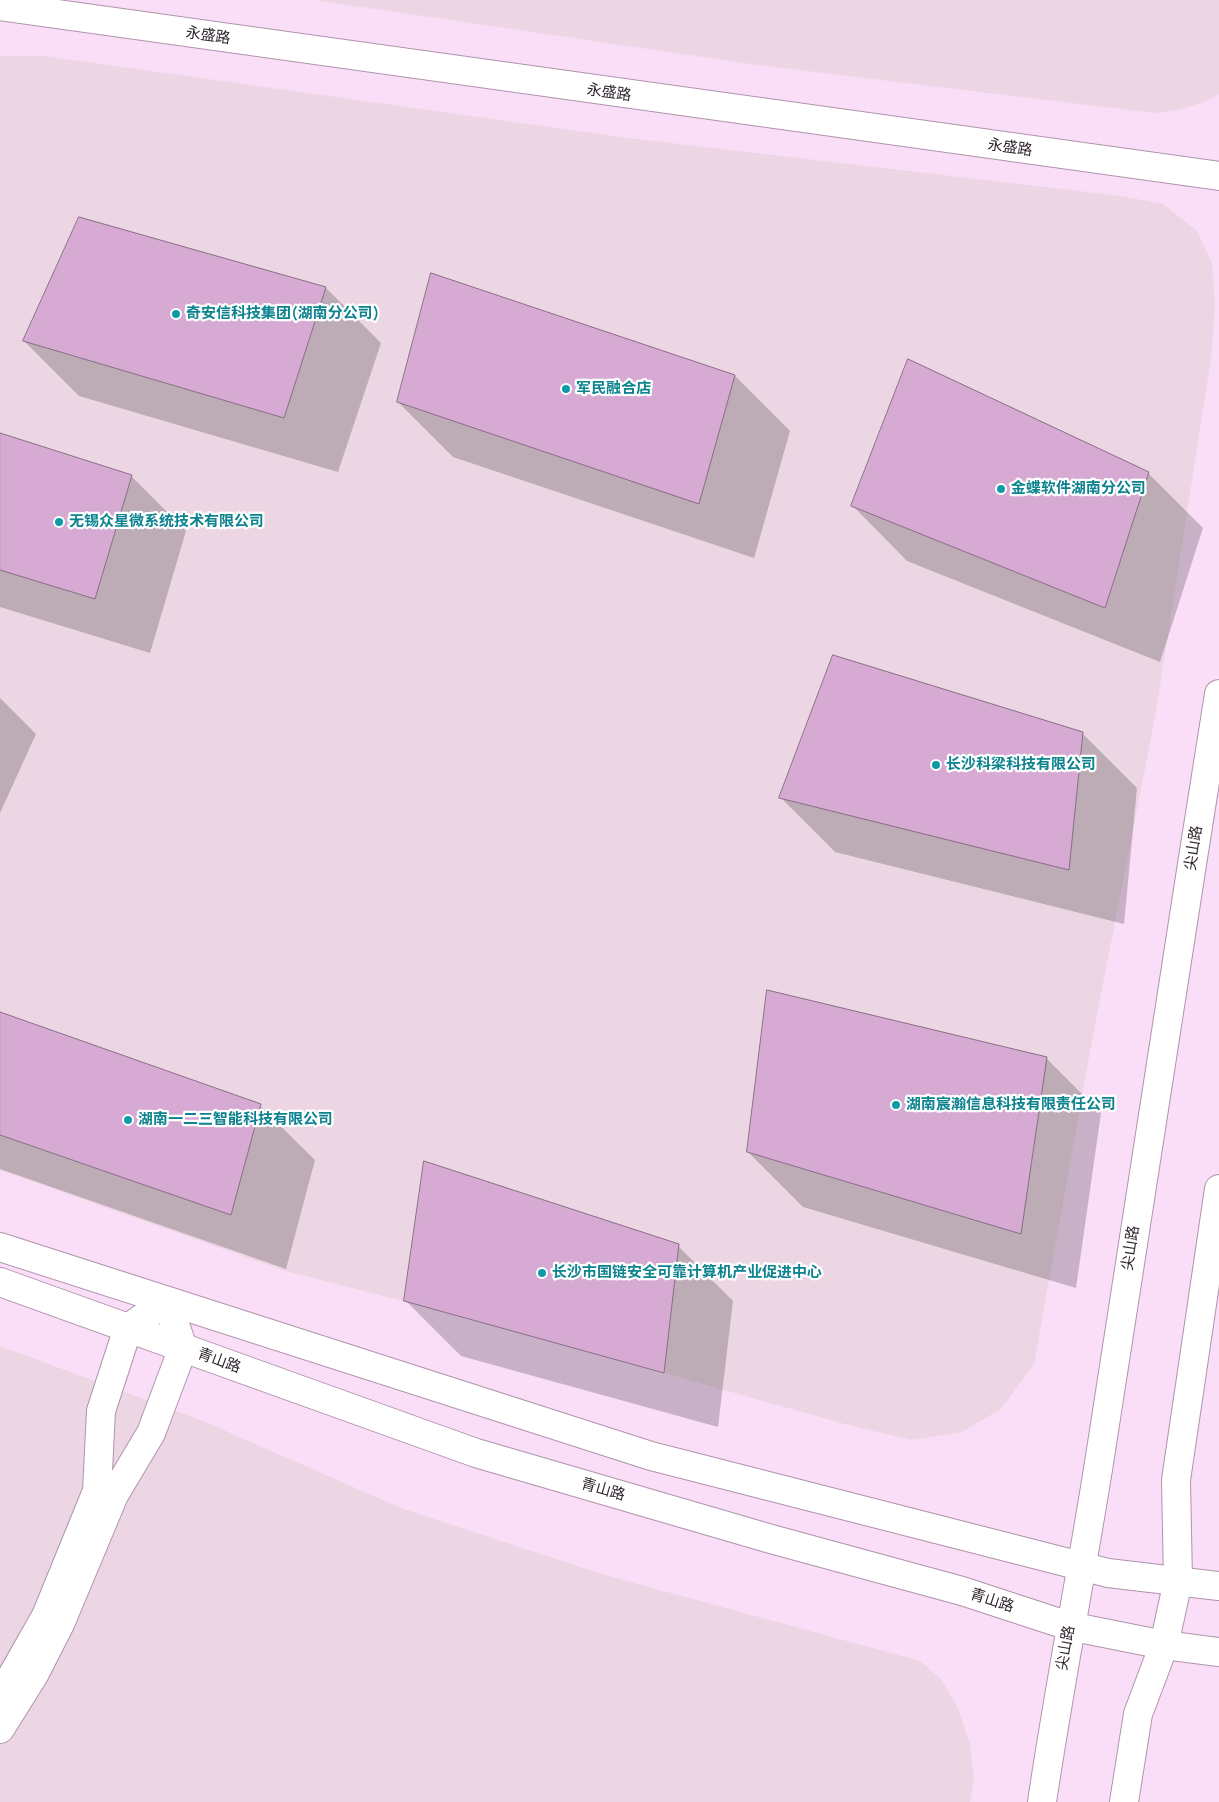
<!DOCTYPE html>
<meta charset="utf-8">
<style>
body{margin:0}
canvas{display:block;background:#faddf7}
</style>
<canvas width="1219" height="1802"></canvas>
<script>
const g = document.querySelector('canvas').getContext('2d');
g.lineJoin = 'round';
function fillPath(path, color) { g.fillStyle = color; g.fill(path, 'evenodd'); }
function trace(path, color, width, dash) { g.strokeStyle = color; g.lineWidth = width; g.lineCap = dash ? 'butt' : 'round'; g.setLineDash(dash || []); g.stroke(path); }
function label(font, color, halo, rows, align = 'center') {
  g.font = font + ' Manrope,"Noto Sans SC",sans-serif'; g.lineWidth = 4.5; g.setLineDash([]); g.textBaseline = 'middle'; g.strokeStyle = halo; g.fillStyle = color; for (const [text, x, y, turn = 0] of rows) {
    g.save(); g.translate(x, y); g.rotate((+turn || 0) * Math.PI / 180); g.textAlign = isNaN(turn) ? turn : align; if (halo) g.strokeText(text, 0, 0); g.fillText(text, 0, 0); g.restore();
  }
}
fillPath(new Path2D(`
 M314 0H1219V94L1207 101 1179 110 1154 113 757 65Z
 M0 56H44L628 138 1121 196 1163 204 1197 231 1212 263 1215 306 1211 358 1156 712 1093 1035 1034 1364 1001 1409 962 1432 912 1440 848 1425 477 1320 282 1270 0 1170Z
 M0 1346 203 1421 401 1508 601 1574 920 1661 941 1679 958 1708 970 1744 974 1781 970 1802H0Z`), '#edd6e3');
fillPath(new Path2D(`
 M80 218 326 288 381 343 338 472 79 396 24 341Z
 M735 376 790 431 754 558 453 457 398 402Z
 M0 435 131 476 186 531 150 653 0 607Z
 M1148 473 1203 528 1160 662 907 561 853 506Z
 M0 698 36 734 0 813Z
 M1082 733 1137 788 1124 924 835 852 780 797Z
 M0 1014 260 1106 315 1160 286 1269 0 1169Z
 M1046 1058 1101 1113 1076 1288 803 1207 748 1152Z
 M678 1246 733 1301 718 1427 461 1356 406 1301Z`), '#0003');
const building = new Path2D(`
 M79 217 326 287 284 418 23 341Z
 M431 273 735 375 699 504 397 402Z
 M908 359 1149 472 1105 608 851 506Z
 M0 433 132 475 95 599 0 570Z
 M833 655 1083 732 1069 870 779 798Z
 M767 990 1047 1057 1021 1234 747 1152Z
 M0 1012 261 1104 231 1215 0 1135Z
 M424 1161 679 1244 664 1373 404 1301Z`);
fillPath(building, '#d6aad2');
trace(building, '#886f86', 1);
const street = new Path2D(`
 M0 1697 46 1616 97 1491 101 1411 128 1328 167 1301 183 1348 151 1433 114 1495 60 1624 35 1673 0 1729`);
const secondary = new Path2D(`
 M0 6 1219 176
 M0 1247 651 1456 1108 1573 1219 1586
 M0 1282 476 1453 771 1539 962 1591 1069 1626 1164 1645 1219 1652`);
const primary = new Path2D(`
 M1042 1802C1059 1688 1081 1576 1099 1463 1139 1206 1178 950 1219 694
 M1124 1802 1138 1714 1164 1645 1178 1581 1176 1480 1219 1189`);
trace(street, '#af94ac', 30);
trace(secondary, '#af94ac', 30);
trace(primary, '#af94ac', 30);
trace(street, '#fff', 28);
trace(secondary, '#fff', 28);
trace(primary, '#fff', 28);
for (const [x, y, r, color] of [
 [176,314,5,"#0f9aa8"],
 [566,389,5,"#0f9aa8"],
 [1001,489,5,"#0f9aa8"],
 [59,522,5,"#0f9aa8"],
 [936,765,5,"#0f9aa8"],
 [896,1105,5,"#0f9aa8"],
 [128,1120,5,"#0f9aa8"],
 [542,1273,5,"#0f9aa8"]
]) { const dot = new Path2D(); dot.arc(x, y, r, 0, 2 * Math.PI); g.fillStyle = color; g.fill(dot); trace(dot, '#fff', 2); }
label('15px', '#30252f', '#fff', [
 ["永盛路",208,36,8],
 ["永盛路",609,93,8],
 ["永盛路",1010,148,8],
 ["尖山路",1194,848,-81],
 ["尖山路",1131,1248,-81],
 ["青山路",219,1361,20],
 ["青山路",603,1490,16],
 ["青山路",992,1601,18],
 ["尖山路",1066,1648,-80]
]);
label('bold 15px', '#0d838f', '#fff', [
 ["奇安信科技集团(湖南分公司)",186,314],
 ["军民融合店",576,389],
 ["金蝶软件湖南分公司",1011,489],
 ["无锡众星微系统技术有限公司",69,522],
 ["长沙科梁科技有限公司",946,765],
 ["湖南宸瀚信息科技有限责任公司",906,1105],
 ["湖南一二三智能科技有限公司",138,1120],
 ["长沙市国链安全可靠计算机产业促进中心",552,1273]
], 'left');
</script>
